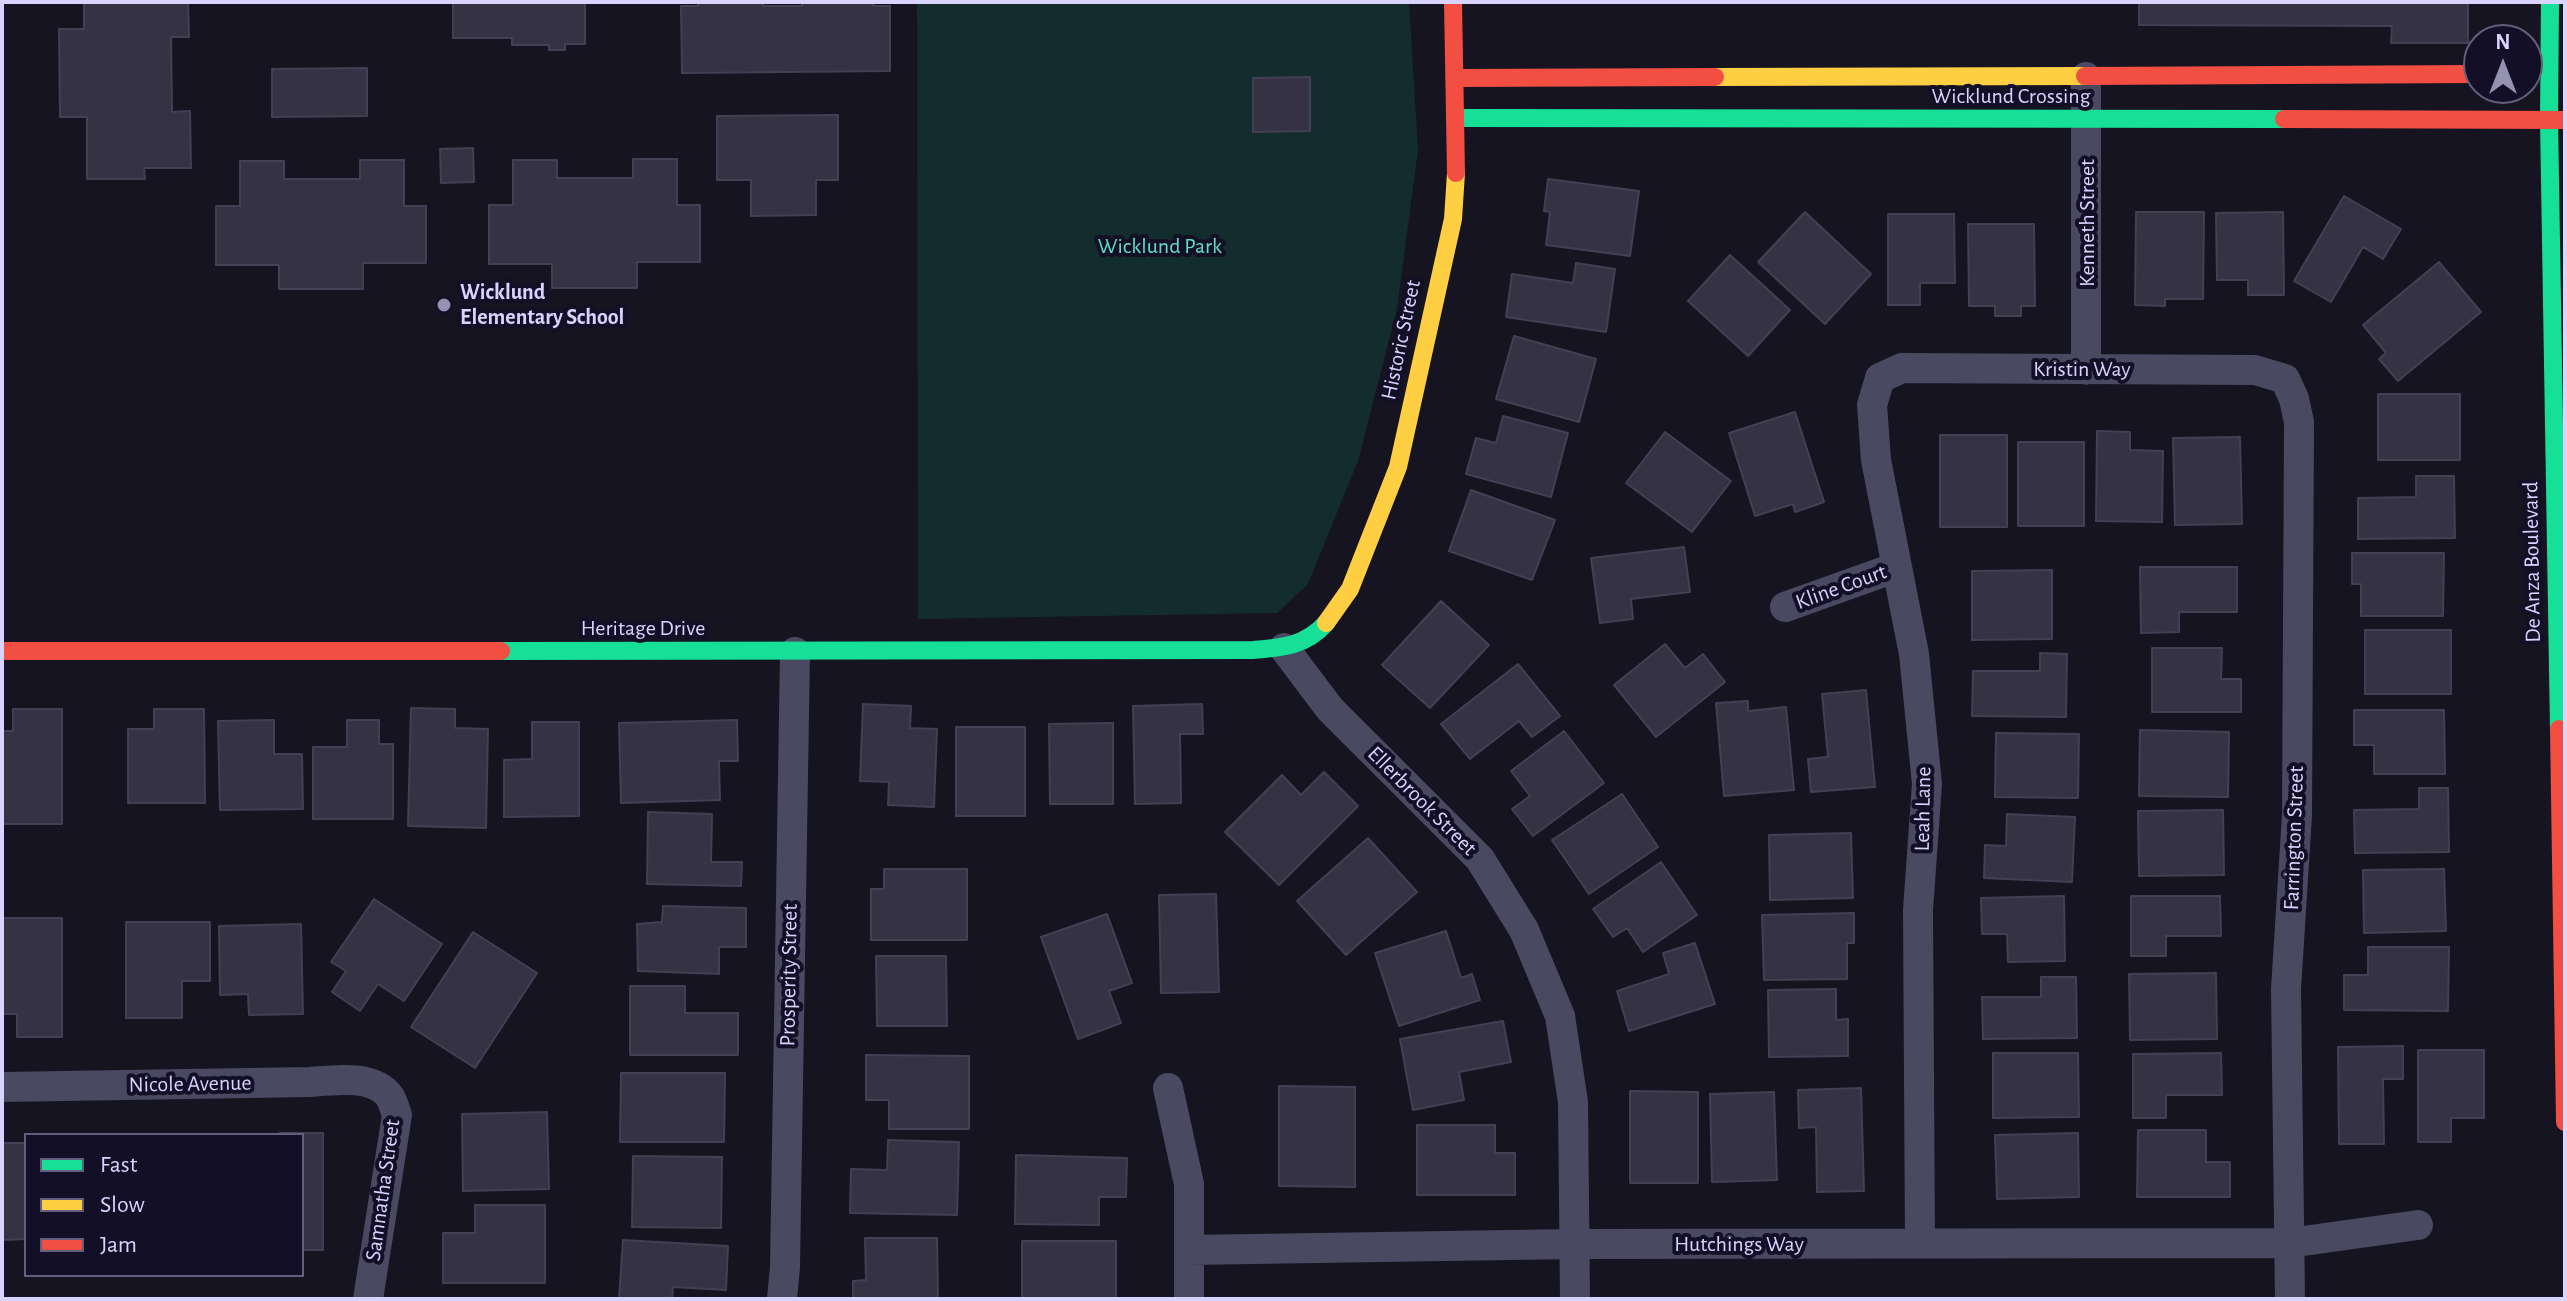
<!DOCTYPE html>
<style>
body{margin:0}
#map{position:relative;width:2567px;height:1301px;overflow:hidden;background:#161421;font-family:"Alegreya Sans",sans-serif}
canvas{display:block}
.frame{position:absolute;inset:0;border:4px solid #d9d4ff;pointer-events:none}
.legend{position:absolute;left:24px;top:1133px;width:280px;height:144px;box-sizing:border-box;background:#130f26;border:2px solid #625e7d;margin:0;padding:10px 14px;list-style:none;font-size:24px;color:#d9d4ff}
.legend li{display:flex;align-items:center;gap:16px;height:40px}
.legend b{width:40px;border:2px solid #625e7d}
.north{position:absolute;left:2463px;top:24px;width:80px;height:80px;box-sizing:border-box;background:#130f26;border:2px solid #625e7d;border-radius:50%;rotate:0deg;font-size:22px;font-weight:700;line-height:32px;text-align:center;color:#d9d4ff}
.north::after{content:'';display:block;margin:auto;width:28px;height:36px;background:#9591b1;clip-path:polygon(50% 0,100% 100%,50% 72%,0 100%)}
</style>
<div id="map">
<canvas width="2567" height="1301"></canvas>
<div class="frame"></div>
<ul class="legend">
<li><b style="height:10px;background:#16e098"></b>Fast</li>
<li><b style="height:10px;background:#ffcf43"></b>Slow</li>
<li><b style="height:10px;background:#f24e42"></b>Jam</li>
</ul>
<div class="north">N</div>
</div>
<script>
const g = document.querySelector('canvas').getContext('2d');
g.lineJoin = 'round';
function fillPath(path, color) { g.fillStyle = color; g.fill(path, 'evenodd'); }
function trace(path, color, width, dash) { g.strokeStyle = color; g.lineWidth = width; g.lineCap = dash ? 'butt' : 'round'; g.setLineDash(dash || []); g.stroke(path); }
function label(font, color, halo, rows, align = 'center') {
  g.font = font + ' "Alegreya Sans",sans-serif'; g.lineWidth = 8; g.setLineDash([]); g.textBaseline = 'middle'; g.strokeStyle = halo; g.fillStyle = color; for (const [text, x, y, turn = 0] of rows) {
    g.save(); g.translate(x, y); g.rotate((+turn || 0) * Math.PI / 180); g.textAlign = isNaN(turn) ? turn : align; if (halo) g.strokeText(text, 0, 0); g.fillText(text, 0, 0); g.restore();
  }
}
fillPath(new Path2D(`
 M917 2H1409L1418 150 1397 309 1358 461 1308 584 1277 613 918 619Z`), '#132c2d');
const building = new Path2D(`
 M84 2H188L189 37H171L172 112 190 111 191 168H144L145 179H87V117H60L59 29H84Z
 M453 2H585V44H565V50H549V45H512V38H453Z
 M698 2H763V6H802V2H873V6H890V71L682 73 681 6H698Z
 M2139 2H2468V43H2391L2392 26 2139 25Z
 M367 68V116L272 117V69Z
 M1310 77V131L1253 132V78Z
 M838 115V180H816V215L751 216V180H717V116Z
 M473 148 474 182 441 183 440 149Z
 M633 159H677V205H700V262H637V288H552V264H489V205H513V160H557V178H633Z
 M360 160H404V206H426V263H363V289H279V265H216V206H240V161H284V179H360Z
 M1548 179 1639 191 1630 256 1546 245 1550 212 1544 211Z
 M2344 196 2401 229 2383 259 2363 247 2331 302 2294 281Z
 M1805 212 1871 274 1825 324 1758 262Z
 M2136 212H2204L2203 299H2165V306L2135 305Z
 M2283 212 2284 295H2248V280H2217L2216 213Z
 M1888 214H1954L1955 283H1920V305H1888Z
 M1968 224H2034L2035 306H2021V316H1995V306H1969Z
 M1730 255 1790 310 1748 356 1688 301Z
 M2439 262 2481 312 2398 381 2379 359 2386 353 2363 325Z
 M1576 263 1615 269 1606 332 1506 317 1512 274 1573 283Z
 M1514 336 1596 359 1579 422 1496 399Z
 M2378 394H2460V460H2378Z
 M1795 412 1824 502 1795 512 1793 504 1755 516 1729 433Z
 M1503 416 1568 433 1551 497 1466 474 1476 438 1496 443Z
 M2097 431 2130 432V450L2163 451 2162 522 2096 521Z
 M1665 432 1731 481 1692 532 1626 483Z
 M1940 435H2007V527H1940Z
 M2240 437 2242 524 2175 525 2173 438Z
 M2018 442H2084V526H2018Z
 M2416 476H2454L2455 538 2358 539V498L2416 497Z
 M1471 490 1555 520 1532 580 1449 551Z
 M1684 547 1690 592 1631 599 1633 619 1600 623 1591 558Z
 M2352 553H2444L2443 616H2361V584H2352Z
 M2140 567H2237V612H2179V632L2141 633Z
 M2052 570V639L1972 640V571Z
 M1441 601 1489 645 1430 708 1382 665Z
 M2365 630H2451V694H2365Z
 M1665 644 1685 668 1703 654 1725 682 1656 737 1614 685Z
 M2152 648H2222L2221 679H2241V712H2152Z
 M2040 653 2067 654 2066 717 1972 716 1973 671H2040Z
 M1518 664 1560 716 1532 737 1519 721 1470 759 1441 724Z
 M1866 690 1875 787 1811 792 1808 759 1828 757 1822 694Z
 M1748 701V711L1786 707 1794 790 1724 796 1716 703Z
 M863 704 911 706 910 728 937 729 934 807 888 805 889 782 860 781Z
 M1202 704 1203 734H1180L1181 803 1135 804 1133 706Z
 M411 708 455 709V728L488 729 486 828 408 826Z
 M13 709H62V824H2V731H13Z
 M154 709H204L205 803H128V729H154Z
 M2354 710H2444L2445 774H2374V745H2354Z
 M274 720V754H302L303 809 220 810 218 721Z
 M347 720H379V744H393V819H313V747H347Z
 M737 720 738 761H719L720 800 621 803 619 723Z
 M532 722H579V816L504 817V760L532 759Z
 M1113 723V804H1050L1049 724Z
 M956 727H1025V816H956Z
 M2140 730 2229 732 2228 797 2139 796Z
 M1564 731 1604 783 1533 836 1512 809 1530 796 1511 771Z
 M1996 733 2079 734 2078 798 1995 797Z
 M1324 772 1358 806 1279 885 1225 832 1282 775 1301 795Z
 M2419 788H2448L2449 852 2355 853 2354 810 2419 809Z
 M1622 794 1658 847 1589 894 1552 840Z
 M2223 810 2224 875 2139 876 2138 811Z
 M648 812 712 814 711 862H742L741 886 647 884Z
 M2007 814 2075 817 2072 882 1984 878 1985 845 2006 846Z
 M1851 833 1853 898 1770 900 1769 835Z
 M1368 838 1417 892 1346 955 1297 901Z
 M1661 862 1697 915 1643 952 1627 928 1613 937 1593 909Z
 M884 869H967V940H871V889H884Z
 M2444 869 2446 931 2364 933 2363 870Z
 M1216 894 1219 992 1161 993 1159 895Z
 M2064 896 2065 961 2008 962 2007 934H1982L1981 898Z
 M2131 896H2220L2221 936H2166V956H2131Z
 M374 899 442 944 404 1001 378 984 360 1011 332 992 346 971 331 962Z
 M663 906 746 908V947H719V974L638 971 637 924 662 922Z
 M1854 913V943H1847V979L1764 980 1762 915Z
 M1107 914 1132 983 1109 991 1121 1023 1078 1039 1041 937Z
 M2 918H62V1037H17V1014H2Z
 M126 922H210V981H182V1018H126Z
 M301 924 303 1014 249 1015 248 994 220 995 219 926Z
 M1446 931 1461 978 1472 974 1480 1000 1399 1026 1375 953Z
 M473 932 537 973 475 1068 411 1027Z
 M1695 943 1715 1004 1629 1031 1617 991 1669 974 1663 953Z
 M2368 947H2449L2448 1011 2344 1010V975H2368Z
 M876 956H946L947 1026H877Z
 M2216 973 2217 1039 2130 1040 2129 974Z
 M2041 977H2076L2077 1038 1983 1039 1982 997H2041Z
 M630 986H685V1013H738V1055H630Z
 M1836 989V1020L1848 1019V1056L1769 1057 1768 990Z
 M1503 1021 1511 1062 1459 1072 1464 1100 1413 1110 1400 1039Z
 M2403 1046V1079H2383L2384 1144H2339L2338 1047Z
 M2418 1050H2484V1118H2451V1142H2418Z
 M1993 1053H2078L2079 1117 1993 1118Z
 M2221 1053 2222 1095H2166V1118H2133V1054Z
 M866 1055 969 1056V1129H889V1100H866Z
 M621 1073H725L724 1142H620Z
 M1279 1086 1355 1087V1187L1279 1186Z
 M1861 1088 1864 1191 1817 1192 1816 1127 1799 1128 1798 1090Z
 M1630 1091 1698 1092V1183H1630Z
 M1774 1092 1777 1180 1712 1182 1710 1094Z
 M547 1112 549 1189 463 1191 462 1114Z
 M1417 1125H1495V1153H1515V1195H1417Z
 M2138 1130H2206V1162H2230V1197H2137Z
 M280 1133H323V1250H302V1135H280Z
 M2078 1133 2079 1197 1997 1199 1995 1135Z
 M888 1140 959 1142 957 1215 850 1213 851 1169 887 1170Z
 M2 1143H26V1239L2 1240Z
 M1016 1155 1127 1158 1126 1197H1099V1225L1015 1224Z
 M633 1156 722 1157 721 1228 632 1227Z
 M475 1205H545V1283H443V1233H475Z
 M865 1238H937L938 1299H853V1281L866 1280Z
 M623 1240 728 1246 726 1290 673 1287 672 1299H619Z
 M1022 1241H1116V1299H1022Z
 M430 1298H510V1299H430Z`);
fillPath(building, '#343243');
trace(building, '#433f54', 2);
trace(new Path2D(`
 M2086 77V370
 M1785 607 1897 567
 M1284 648 1330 709 1480 859 1524 930 1560 1016 1573 1102 1575 1299
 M2 1087 310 1082C333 1080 374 1074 390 1097 393 1102 395 1110 397 1115L368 1299
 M1168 1088 1189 1184V1299
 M1920 1244 1918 910 1927 784 1914 654 1876 460 1872 405 1880 378 1902 368 2255 370 2285 379 2294 399 2299 422 2297 815 2286 989 2290 1299
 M1189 1250 1574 1244 2289 1243 2418 1225
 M782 1299 785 1267 795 652`), '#4a4962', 30);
trace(new Path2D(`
 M2550 2 2549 119 2559 729
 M1456 118 2284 119
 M501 651 1253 650C1281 648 1306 646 1326 623`), '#16e098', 18);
trace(new Path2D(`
 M1715 77 2085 76
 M1326 623 1350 589 1398 467 1453 219 1456 173`), '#ffcf43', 18);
trace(new Path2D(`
 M1453 2 1456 173
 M2085 76 2479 74
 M1455 78 1715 77
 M2284 119 2565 120
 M2 651H501
 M2559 729 2565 1122`), '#f24e42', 18);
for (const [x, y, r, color] of [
 [444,305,8,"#9591b1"]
]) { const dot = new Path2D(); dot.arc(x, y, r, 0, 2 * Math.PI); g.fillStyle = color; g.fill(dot); trace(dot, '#130f26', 3); }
label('22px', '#d9d4ff', '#130f26', [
 ["Wicklund Crossing",2011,96],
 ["Kenneth Street",2087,223,-90],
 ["Historic Street",1401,340,-78],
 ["Kristin Way",2082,369],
 ["De Anza Boulevard",2532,562,-91],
 ["Kline Court",1841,587,-20],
 ["Heritage Drive",643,628],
 ["Ellerbrook Street",1422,801,45],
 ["Leah Lane",1923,809,-89],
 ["Farrington Street",2294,838,-88],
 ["Prosperity Street",789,975,-89],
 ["Nicole Avenue",190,1084,-1],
 ["Samnatha Street",383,1190,-82],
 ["Hutchings Way",1739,1244]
]);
label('22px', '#5fe0c0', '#130f26', [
 ["Wicklund Park",1160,246]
]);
label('bold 22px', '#d9d4ff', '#130f26', [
 ["Wicklund",460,292],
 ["Elementary School",460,317]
], 'left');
</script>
